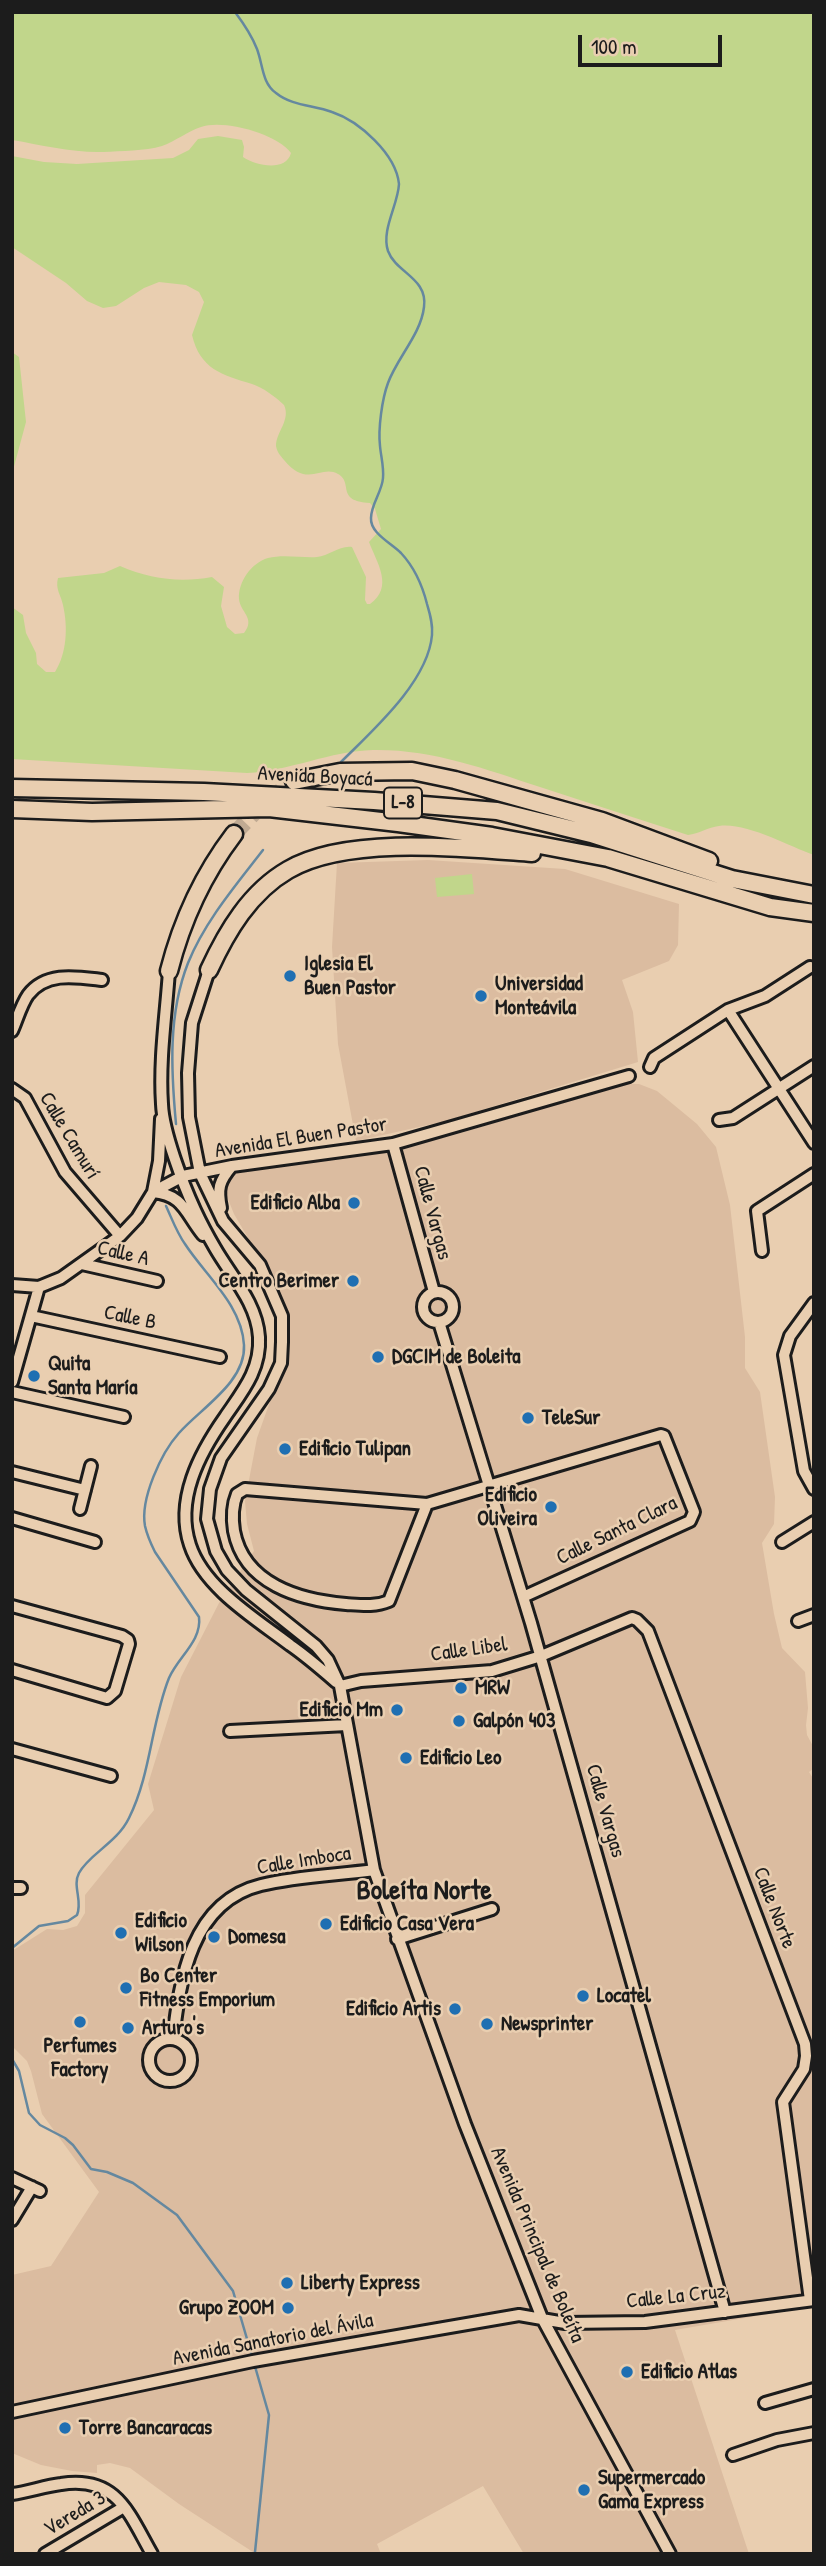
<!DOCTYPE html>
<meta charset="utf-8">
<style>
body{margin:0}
#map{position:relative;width:826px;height:2566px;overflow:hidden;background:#e9ceb0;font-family:"Patrick Hand",sans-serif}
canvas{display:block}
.frame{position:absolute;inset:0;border:14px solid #1c1c1c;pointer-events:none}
.scale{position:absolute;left:578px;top:35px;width:144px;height:32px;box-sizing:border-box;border:4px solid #1c1c1c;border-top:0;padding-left:9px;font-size:21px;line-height:24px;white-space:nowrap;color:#1c1c1c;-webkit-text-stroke:5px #e9ceb0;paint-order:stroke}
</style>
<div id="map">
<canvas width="826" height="2566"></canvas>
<div class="frame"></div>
<div class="scale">100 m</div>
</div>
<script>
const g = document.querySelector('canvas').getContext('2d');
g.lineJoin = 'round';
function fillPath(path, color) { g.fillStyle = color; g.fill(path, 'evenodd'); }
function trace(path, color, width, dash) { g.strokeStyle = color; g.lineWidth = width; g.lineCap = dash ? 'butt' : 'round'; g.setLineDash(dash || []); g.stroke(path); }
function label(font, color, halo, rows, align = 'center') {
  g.font = font + ' "Patrick Hand",sans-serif'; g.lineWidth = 5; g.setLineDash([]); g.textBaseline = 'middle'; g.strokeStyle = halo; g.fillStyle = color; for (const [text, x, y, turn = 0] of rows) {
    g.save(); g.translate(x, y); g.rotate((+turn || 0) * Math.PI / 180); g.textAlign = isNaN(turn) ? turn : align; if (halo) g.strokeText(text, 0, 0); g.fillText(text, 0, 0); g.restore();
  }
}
fillPath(new Path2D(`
 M428 860 565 869 679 904 678 945 669 961 622 980 633 1012 638 1062 446 1121 356 1141 338 1044 332 947 337 863Z
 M625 1084H639L657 1091 697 1124 716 1147 730 1205 745 1337V1368L760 1392 775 1497 774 1524 762 1543 774 1614 782 1648 805 1672 808 1708 806 1725 807 1735 814 1748V1768L809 1772 814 1780V2306L675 2330 749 2554H524L483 2486 377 2544 381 2554H256L179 2504 130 2468 110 2463 97 2465V2473L72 2471 41 2465 12 2453V2275L51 2266 99 2192 42 2114 31 2071 27 2061 12 2046V1951L47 1929 63 1930 77 1926 85 1913V1895L154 1810 148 1784 181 1677 219 1603 254 1551 247 1524 245 1501 257 1438 277 1382 285 1324 261 1260 234 1214 224 1189 225 1180 232 1171 447 1137Z`), '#dbbca0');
fillPath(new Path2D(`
 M12 12H814V855C788 846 746 822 719 826 708 827 699 834 688 835 638 819 589 803 540 787 485 769 432 749 373 750 330 751 290 771 247 773L12 759V607L23 615 26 633 36 653 37 664 46 672H55C67 653 68 627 63 605 61 595 55 589 58 578L104 573 120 566C150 579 180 583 212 577L224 587 221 606 227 627 235 634 244 633C256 618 240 612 239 599 238 582 251 563 268 558 283 554 302 558 317 557 329 556 340 545 352 547L366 577 365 600 367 604H370C394 587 377 563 369 542L381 529 375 509 370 503C335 501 354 483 338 474 321 464 308 489 284 460 280 455 277 452 276 446 276 432 291 420 284 405 276 397 262 387 252 384 222 375 200 369 192 335L204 302 199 292 186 285 159 282 144 288 116 306 103 308 87 301 66 283 12 247V156L44 162 77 164 173 158 189 150 198 139 218 136 242 140 244 147 243 157C256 166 286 172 291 153 277 134 224 119 201 127 188 131 176 141 162 146 145 151 121 151 103 152 73 153 42 145 12 140Z
 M12 352 19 357 26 422 12 474Z
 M472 874 474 894 437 897 435 878Z`), '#c1d68b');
trace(new Path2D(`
 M235 12C244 24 252 36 257 49 263 65 262 83 276 93 292 106 313 105 332 112 359 121 396 154 399 184 398 205 381 230 388 251 396 273 428 278 424 307 421 334 397 358 388 383 382 399 378 429 380 446 381 457 384 467 383 478 382 492 371 504 371 518 370 533 391 543 401 553 415 568 422 584 427 604 430 614 433 624 432 635 428 682 372 731 341 762
 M176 1124C171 1070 168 1014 188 963 205 921 236 885 263 850
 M12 1948 39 1926 68 1921 77 1915C83 1901 72 1886 79 1873 89 1854 117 1843 129 1818 151 1774 151 1723 169 1678 178 1657 202 1641 199 1617L155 1552C151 1544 147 1535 145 1526 140 1499 161 1453 179 1433 201 1408 246 1382 244 1345 242 1305 205 1275 185 1244 177 1233 172 1219 166 1206
 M12 2059 19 2071 29 2113 40 2125 65 2138 73 2145 91 2169 107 2172 133 2183 177 2215 233 2291 252 2356
 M254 2363 269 2415 255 2552`), '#65889f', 2.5);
trace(new Path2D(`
 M234 834 264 803 294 781`), '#c0aa92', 16, [16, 8]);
const minor = new Path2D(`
 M209 970 192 1023 188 1073 189 1117 200 1173 223 1221 260 1265 282 1316V1342L281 1363 269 1389 221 1458 210 1489 207 1519 216 1551 227 1570 246 1590 316 1646 328 1660 340 1686 374 1870 465 2124 542 2318 670 2554
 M169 971C166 1015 159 1060 162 1104 163 1132 183 1184 195 1210 201 1223 208 1236 215 1248 231 1276 257 1303 259 1337 261 1370 242 1392 225 1417 199 1454 175 1500 190 1545 204 1588 256 1619 290 1645 306 1656 321 1669 336 1682
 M728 1010 814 1143
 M12 1031C17 1020 21 1005 28 995 46 971 77 977 102 980
 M650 1067 654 1058 728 1010 765 996 810 967
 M12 1089 25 1098 65 1172 120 1236
 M719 1120 733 1118 814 1066
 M393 1144 434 1292
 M153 1192C184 1195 185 1213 203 1235
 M153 1192 159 1161 161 1119
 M221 1208C217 1189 219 1181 232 1166
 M762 1251 757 1211 814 1174
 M82 1264 157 1281
 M12 1285 39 1287 61 1278 120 1236 137 1218 153 1192 183 1176 232 1166 393 1144 629 1076
 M423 1307a15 15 0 1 1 30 0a15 15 0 1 1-30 0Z
 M814 1303 790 1336 784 1355 804 1471 814 1489
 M31 1316 220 1357
 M439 1322 531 1623 725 2312
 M12 1382 39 1287
 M12 1392 124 1417
 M12 1472 85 1490
 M427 1504 389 1601C375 1607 361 1605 346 1604 299 1600 244 1584 234 1531 232 1518 232 1506 237 1494L245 1489 427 1504 661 1435 664 1436 694 1512 690 1521 523 1597
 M80 1509 91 1466
 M12 1518 95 1542
 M782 1542 814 1522
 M12 1606 122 1636 128 1640 129 1644 115 1691 107 1698 12 1670
 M798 1621 814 1615
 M340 1686 361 1681 492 1671 541 1656 632 1618 637 1620 648 1631 805 2044 806 2056 804 2069 783 2102 810 2300
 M230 1731 347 1725
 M12 1749 111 1776
 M12 1888H21
 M397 1939 492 1909
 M149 2060a21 21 0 1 1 42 0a21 21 0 1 1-42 0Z
 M173 2039C180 1980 191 1902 261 1885 297 1876 337 1875 374 1870
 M12 2178 40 2191
 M12 2220 32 2187
 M765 2403 814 2389
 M12 2412 253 2361 519 2315 565 2323 645 2322 814 2300
 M733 2455 777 2440 814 2433
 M12 2494C29 2492 44 2486 61 2484 117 2475 129 2514 152 2554
 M45 2554 124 2507`);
const highway = new Path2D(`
 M294 781 340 772 412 771 455 780 602 821 709 861
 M12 788 204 792 374 801 497 811 591 834 732 879 814 895
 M12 809 92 812 269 808 398 823 492 836 608 858 770 907 814 913
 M209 970C227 931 250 892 288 870 347 835 465 848 532 853
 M169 971C182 920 202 876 234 834`);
trace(minor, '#1c1c1c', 16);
trace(highway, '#1c1c1c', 21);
trace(minor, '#e9ceb0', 10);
trace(highway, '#e9ceb0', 16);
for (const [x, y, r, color] of [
 [290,976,7,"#1f6fb2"],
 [481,996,7,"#1f6fb2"],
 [354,1203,7,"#1f6fb2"],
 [353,1281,7,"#1f6fb2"],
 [378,1357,7,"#1f6fb2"],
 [34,1376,7,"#1f6fb2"],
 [528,1418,7,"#1f6fb2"],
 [285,1449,7,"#1f6fb2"],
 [551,1507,7,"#1f6fb2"],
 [461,1688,7,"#1f6fb2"],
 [397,1710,7,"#1f6fb2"],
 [459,1721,7,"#1f6fb2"],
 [406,1758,7,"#1f6fb2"],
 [326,1924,7,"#1f6fb2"],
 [121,1933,7,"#1f6fb2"],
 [214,1937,7,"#1f6fb2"],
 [126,1988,7,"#1f6fb2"],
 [583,1996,7,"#1f6fb2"],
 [455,2009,7,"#1f6fb2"],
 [80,2022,7,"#1f6fb2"],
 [487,2024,7,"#1f6fb2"],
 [128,2028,7,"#1f6fb2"],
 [287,2283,7,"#1f6fb2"],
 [288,2308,7,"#1f6fb2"],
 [627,2372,7,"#1f6fb2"],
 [65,2428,7,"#1f6fb2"],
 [584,2490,7,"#1f6fb2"]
]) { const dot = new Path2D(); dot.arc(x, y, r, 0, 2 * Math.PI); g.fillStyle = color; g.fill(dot); trace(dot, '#e9ceb0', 2.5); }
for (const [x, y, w] of [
 [403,803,38]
]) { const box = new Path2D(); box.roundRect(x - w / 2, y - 15.5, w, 31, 5); g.fillStyle = '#e9ceb0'; g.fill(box); trace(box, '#1c1c1c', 2); }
label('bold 19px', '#1c1c1c', null, [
 ["L-8",403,803]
]);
label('21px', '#1c1c1c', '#e9ceb0', [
 ["Avenida Boyacá",315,777,3],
 ["Calle Camurí",69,1136,59],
 ["Avenida El Buen Pastor",301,1138,-9],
 ["Calle Vargas",432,1213,75],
 ["Calle A",123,1254,13],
 ["Calle B",130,1318,12],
 ["Calle Santa Clara",617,1531,-26],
 ["Calle Libel",469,1650,-8],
 ["Calle Vargas",605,1811,74],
 ["Calle Imboca",304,1861,-9],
 ["Calle Norte",774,1908,69],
 ["Avenida Principal de Boleíta",537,2245,67],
 ["Calle La Cruz",676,2297,-6],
 ["Avenida Sanatorio del Ávila",273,2340,-11],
 ["Vereda 3",75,2514,-31]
]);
label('bold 21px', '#1c1c1c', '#e9ceb0', [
 ["Iglesia El",304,964],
 ["Buen Pastor",304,988],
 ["Universidad",495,984],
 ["Monteávila",495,1008],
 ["Edificio Alba",340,1203,"right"],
 ["Centro Berimer",339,1281,"right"],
 ["DGCIM de Boleita",392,1357],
 ["Quita",48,1364],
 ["Santa María",48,1388],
 ["TeleSur",542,1418],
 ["Edificio Tulipan",299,1449],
 ["Edificio",537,1495,"right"],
 ["Oliveira",537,1519,"right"],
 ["MRW",475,1688],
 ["Edificio Mm",383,1710,"right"],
 ["Galpón 403",473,1721],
 ["Edificio Leo",420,1758],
 ["Edificio",135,1921],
 ["Wilson",135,1945],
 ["Edificio Casa Vera",340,1924],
 ["Domesa",228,1937],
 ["Bo Center",140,1976],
 ["Fitness Emporium",140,2000],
 ["Locatel",597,1996],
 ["Edificio Artis",441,2009,"right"],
 ["Newsprinter",501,2024],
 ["Arturo's",142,2028],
 ["Perfumes",80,2046,"center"],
 ["Factory",80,2070,"center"],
 ["Liberty Express",301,2283],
 ["Grupo ZOOM",274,2308,"right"],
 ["Edificio Atlas",641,2372],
 ["Torre Bancaracas",79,2428],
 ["Supermercado",598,2478],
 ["Gama Express",598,2502]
], 'left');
label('bold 28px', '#1c1c1c', '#e9ceb0', [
 ["Boleíta Norte",424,1892]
]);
</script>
